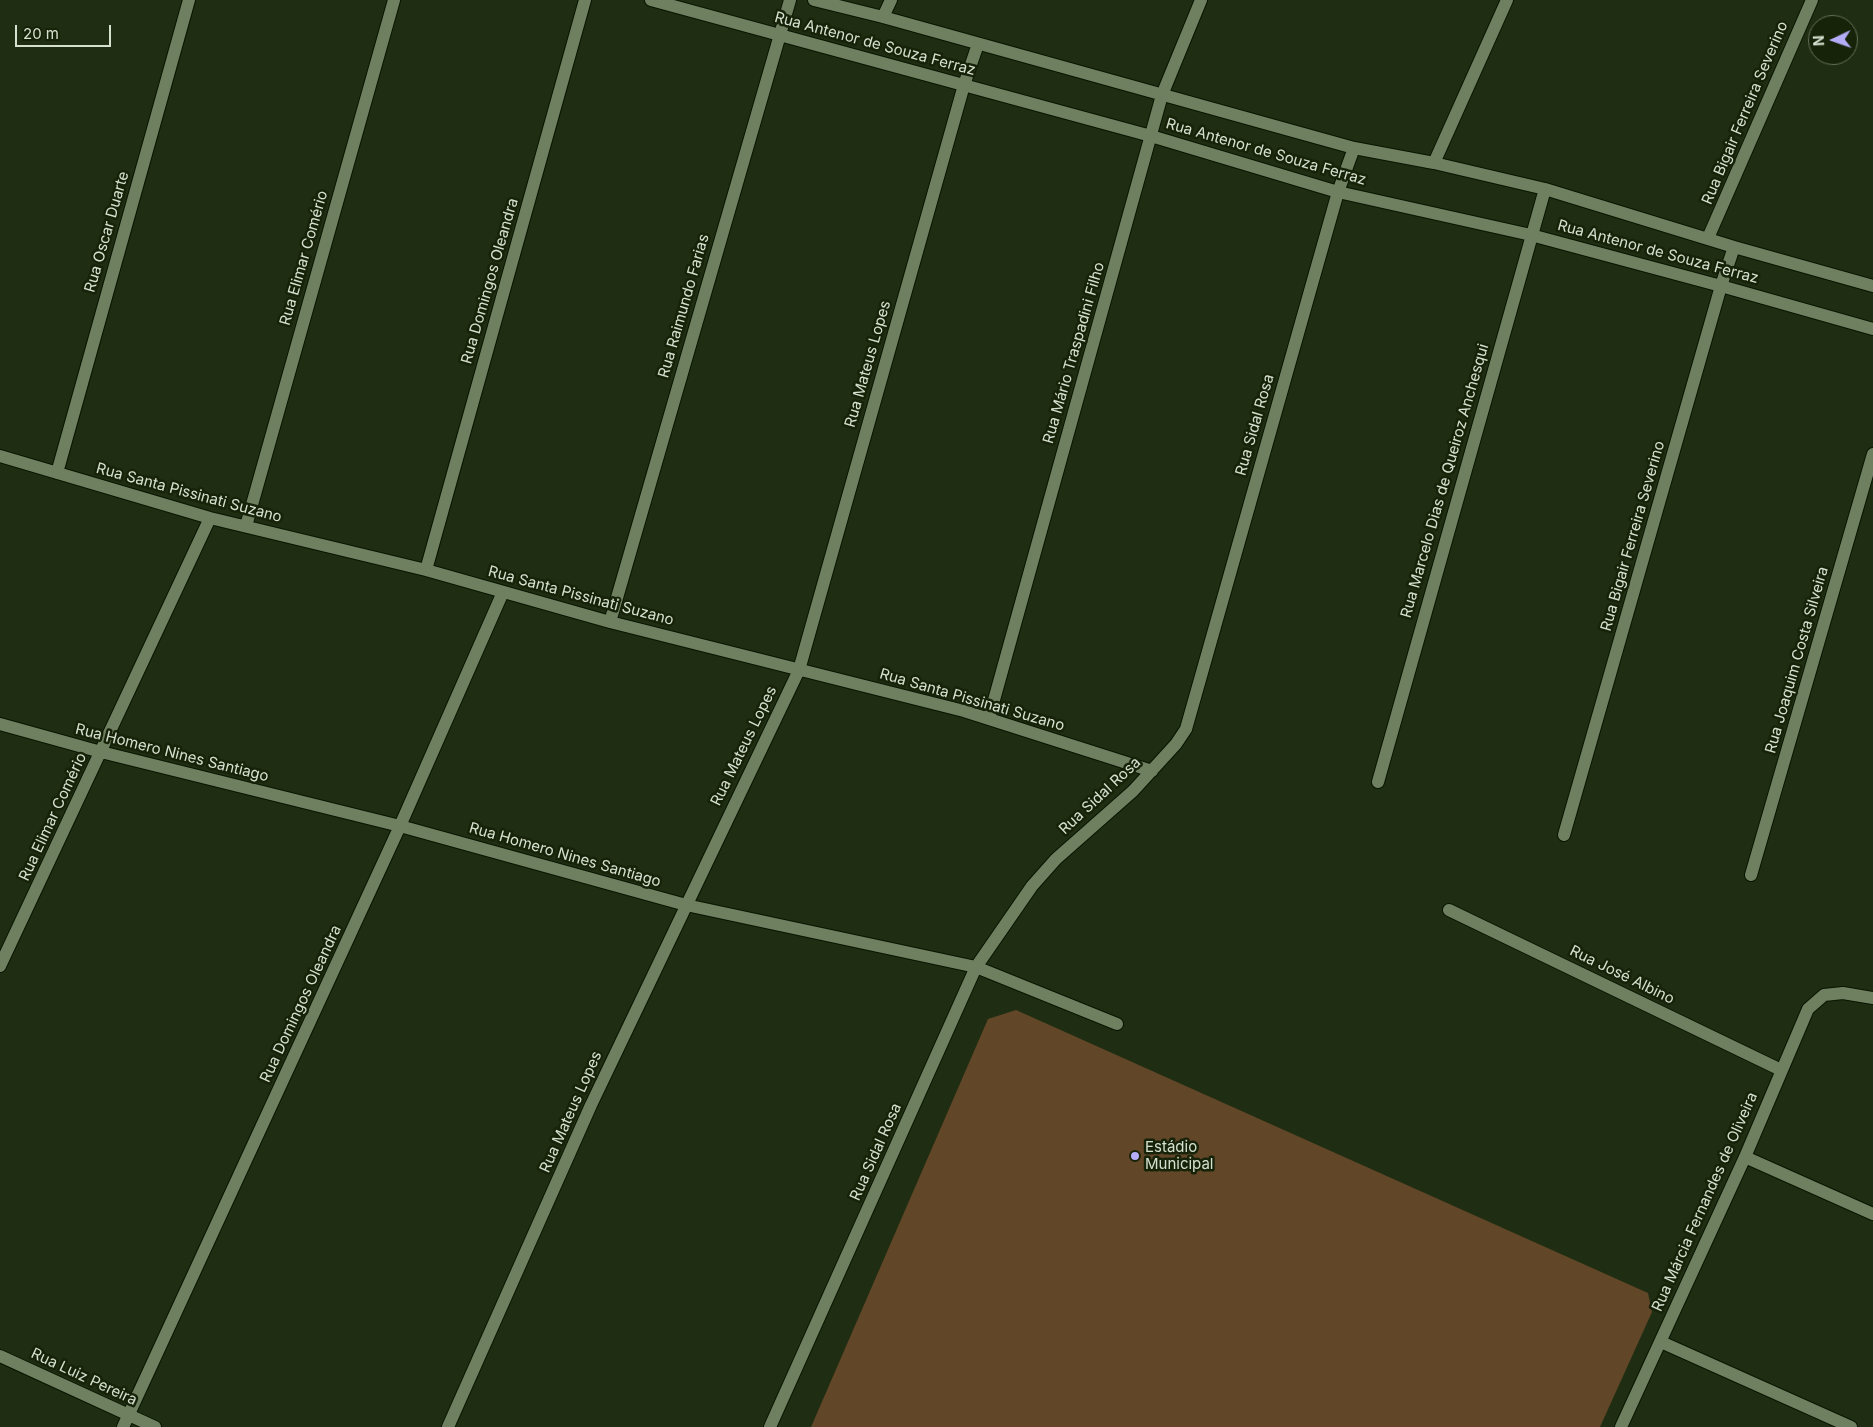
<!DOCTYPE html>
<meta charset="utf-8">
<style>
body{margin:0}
#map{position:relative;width:1873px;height:1427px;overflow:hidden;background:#1f2d12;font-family:Inter,sans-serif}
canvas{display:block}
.north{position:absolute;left:1808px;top:15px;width:50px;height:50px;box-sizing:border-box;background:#162309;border:1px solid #636f58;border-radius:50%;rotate:267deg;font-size:14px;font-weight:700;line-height:20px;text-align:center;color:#d6e0cf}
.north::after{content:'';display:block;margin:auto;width:18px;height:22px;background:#b5acf8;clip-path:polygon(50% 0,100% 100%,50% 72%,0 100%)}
.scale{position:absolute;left:15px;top:25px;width:96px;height:22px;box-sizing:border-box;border:2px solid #d6e0cf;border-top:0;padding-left:6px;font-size:15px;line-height:18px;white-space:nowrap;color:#d6e0cf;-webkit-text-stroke:4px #162309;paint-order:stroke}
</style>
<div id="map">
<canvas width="1873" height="1427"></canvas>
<div class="north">N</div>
<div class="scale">20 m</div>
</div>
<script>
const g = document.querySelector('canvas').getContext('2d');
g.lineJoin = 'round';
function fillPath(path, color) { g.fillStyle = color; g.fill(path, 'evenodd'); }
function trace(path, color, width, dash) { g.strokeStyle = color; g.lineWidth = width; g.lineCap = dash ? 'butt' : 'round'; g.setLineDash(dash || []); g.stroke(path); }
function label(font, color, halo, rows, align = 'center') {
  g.font = font + ' Inter,sans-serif'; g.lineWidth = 5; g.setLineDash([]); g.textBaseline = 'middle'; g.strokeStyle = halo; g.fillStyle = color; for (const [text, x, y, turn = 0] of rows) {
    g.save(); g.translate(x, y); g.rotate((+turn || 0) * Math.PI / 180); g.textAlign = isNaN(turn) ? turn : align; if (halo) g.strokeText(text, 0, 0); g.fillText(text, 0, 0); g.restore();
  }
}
fillPath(new Path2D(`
 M1016 1010 1648 1293 1652 1312 1600 1427H811L988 1019Z`), '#614628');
const minor = new Path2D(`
 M651 0 1151 136 1338 192 1531 235 1721 286 1873 329
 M814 0 883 17 1354 148 1434 163 1545 189 1734 247 1873 286
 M883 17 891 0
 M1434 163 1507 0
 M1708 238 1812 0
 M0 456 210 518 426 570 610 622 964 711 1152 771
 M57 473 189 0
 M246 526 394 0
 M426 570 585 0
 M610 622 790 0
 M989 718 1162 95 1201 0
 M0 724 101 752 400 826 686 905 976 967 1117 1024
 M1378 782 1545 189
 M1564 835 1721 286 1734 247
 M1751 875 1873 454
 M1449 910 1781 1070
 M0 966 210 518
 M1745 1157 1873 1214
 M1661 1342 1851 1427
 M0 1356 155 1427
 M123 1427 400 826 503 592
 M448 1427 591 1105 799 670 964 85 978 44
 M770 1427 976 967 1032 886 1056 859 1133 791 1176 744 1186 729 1338 192 1354 148
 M1621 1427 1745 1157 1808 1009 1824 995 1843 993 1873 998`);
trace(minor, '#091500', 14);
trace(minor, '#6f8061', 12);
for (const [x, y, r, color] of [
 [1135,1156,5,"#b5acf8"]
]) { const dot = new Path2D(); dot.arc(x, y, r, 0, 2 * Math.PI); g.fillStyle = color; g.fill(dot); trace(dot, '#162309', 2); }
label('15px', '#d6e0cf', '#162309', [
 ["Rua Antenor de Souza Ferraz",875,44,15],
 ["Rua Bigair Ferreira Severino",1745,113,-67],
 ["Rua Antenor de Souza Ferraz",1266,152,16],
 ["Rua Oscar Duarte",107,232,-74],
 ["Rua Antenor de Souza Ferraz",1658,252,15],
 ["Rua Elimar Comério",304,258,-74],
 ["Rua Domingos Oleandra",490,281,-74],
 ["Rua Raimundo Farias",684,306,-74],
 ["Rua Mário Traspadini Filho",1074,353,-74],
 ["Rua Mateus Lopes",868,364,-74],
 ["Rua Sidal Rosa",1255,425,-74],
 ["Rua Marcelo Dias de Queiroz Anchesqui",1445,481,-74],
 ["Rua Santa Pissinati Suzano",189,493,15],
 ["Rua Bigair Ferreira Severino",1633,536,-74],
 ["Rua Santa Pissinati Suzano",581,596,15],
 ["Rua Joaquim Costa Silveira",1797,660,-74],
 ["Rua Santa Pissinati Suzano",972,700,16],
 ["Rua Mateus Lopes",744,746,-64],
 ["Rua Homero Nines Santiago",172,753,14],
 ["Rua Sidal Rosa",1100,796,-43],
 ["Rua Elimar Comério",53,817,-65],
 ["Rua Homero Nines Santiago",565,855,16],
 ["Rua José Albino",1622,975,26],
 ["Rua Domingos Oleandra",301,1004,-65],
 ["Rua Mateus Lopes",571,1112,-66],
 ["Rua Sidal Rosa",876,1152,-66],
 ["Rua Márcia Fernandes de Oliveira",1705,1202,-66],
 ["Rua Luiz Pereira",84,1377,25]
]);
label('15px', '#d6e0cf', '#162309', [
 ["Estádio",1145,1147],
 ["Municipal",1145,1164]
], 'left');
</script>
